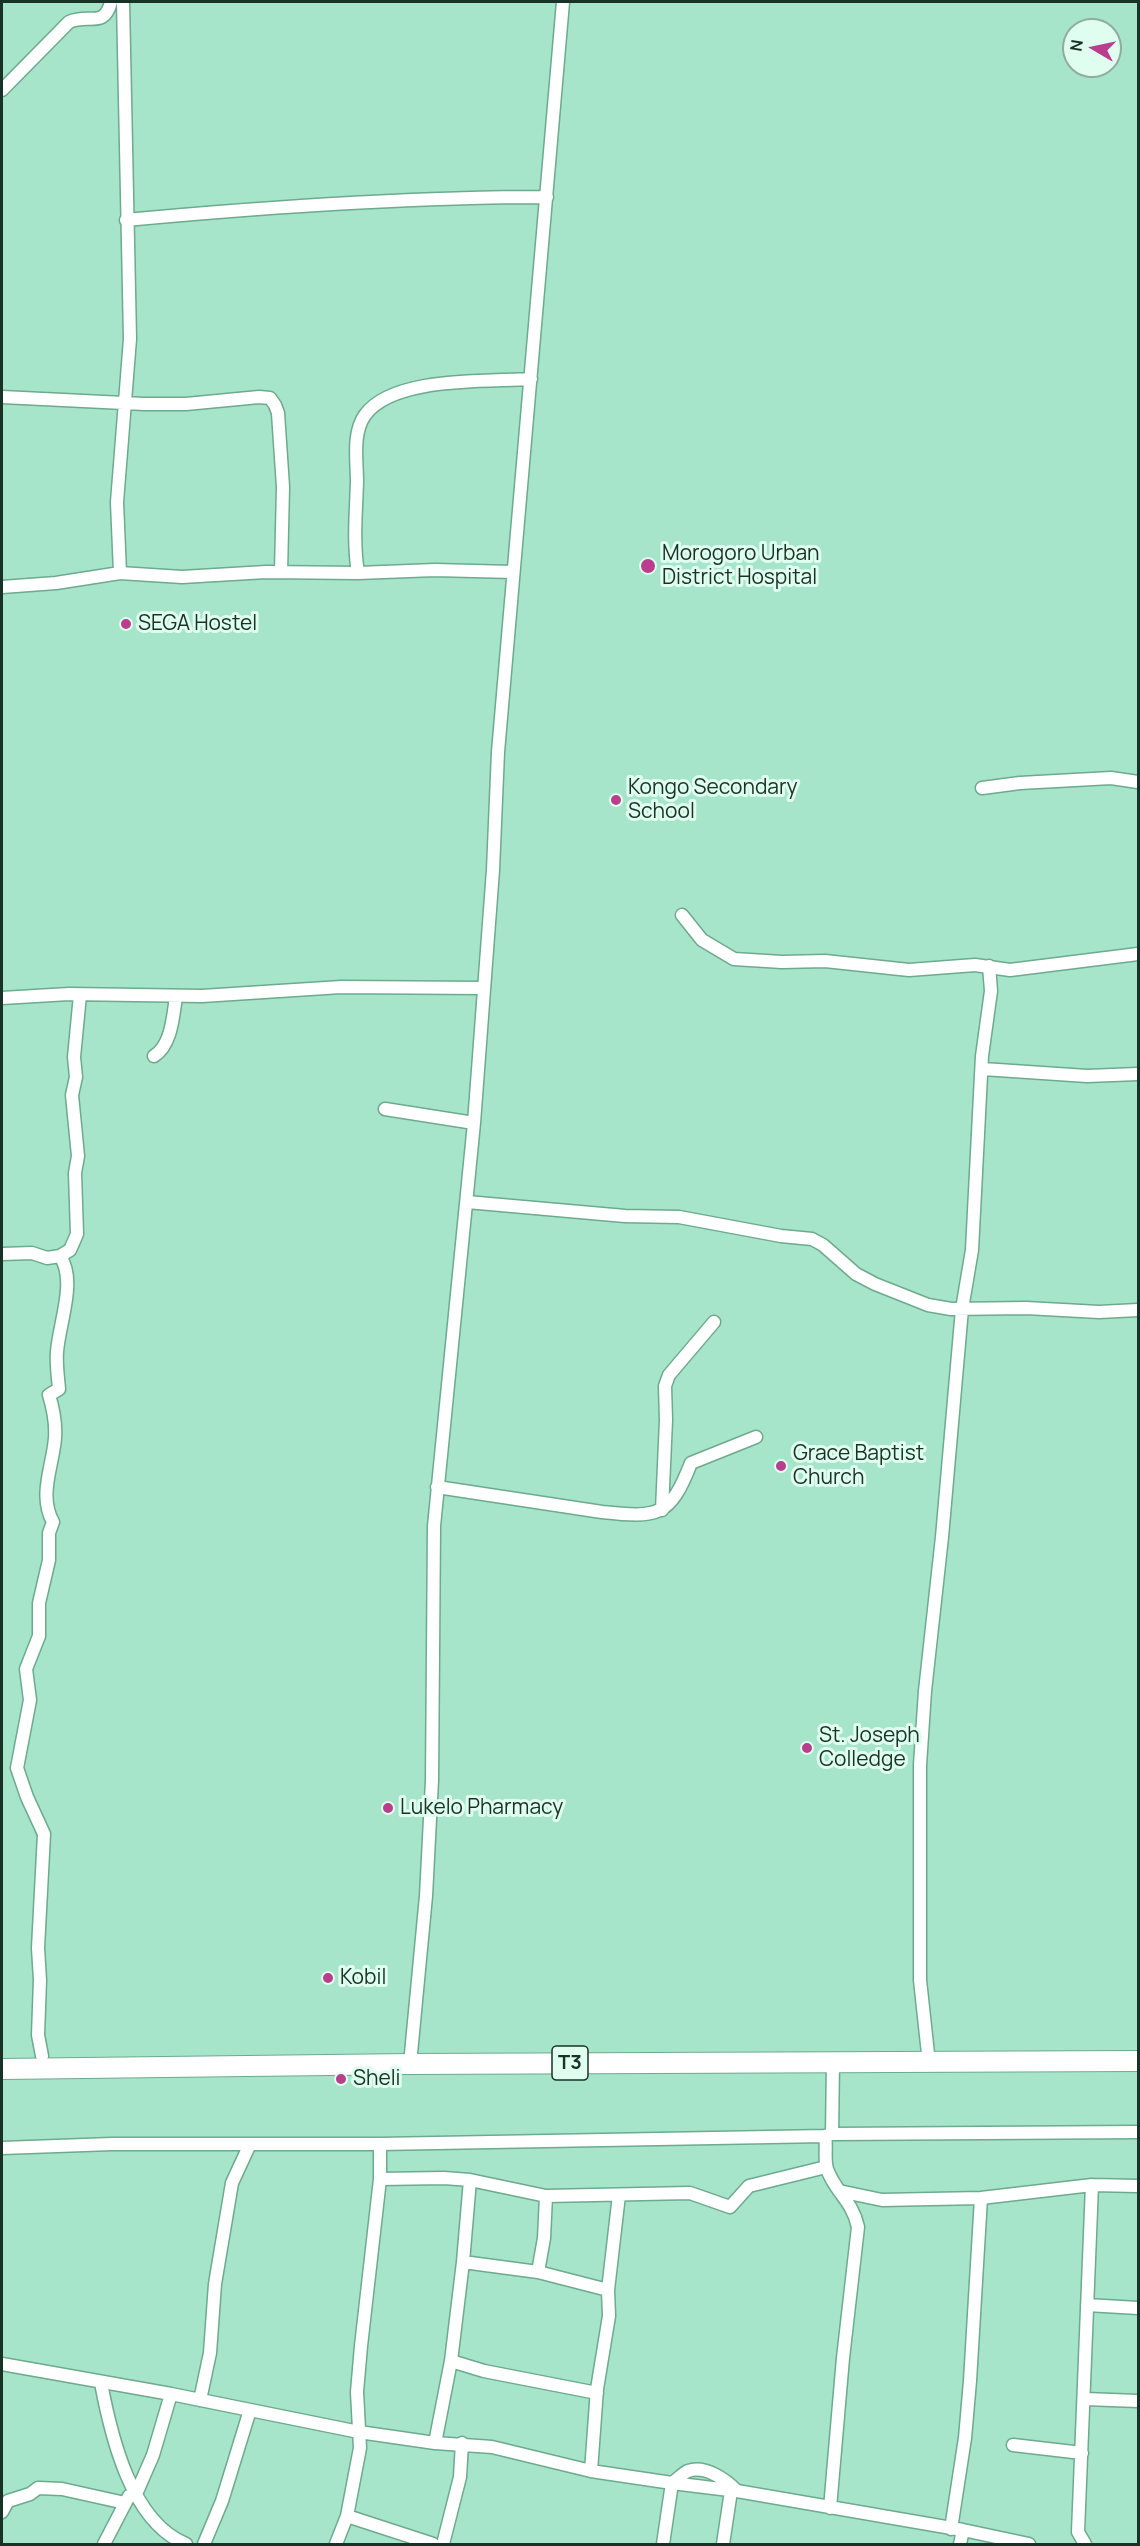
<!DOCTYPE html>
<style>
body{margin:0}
#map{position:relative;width:1140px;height:2546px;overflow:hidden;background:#a6e5c9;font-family:Manrope,sans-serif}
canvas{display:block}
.frame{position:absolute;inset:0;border:3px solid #193228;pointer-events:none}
.north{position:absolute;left:1062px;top:18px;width:60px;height:60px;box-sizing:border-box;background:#dffeef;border:2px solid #90ac9f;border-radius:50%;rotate:279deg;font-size:16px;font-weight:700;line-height:24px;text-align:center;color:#193228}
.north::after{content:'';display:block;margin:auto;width:21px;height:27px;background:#ba3e8d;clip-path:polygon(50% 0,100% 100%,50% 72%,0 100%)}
</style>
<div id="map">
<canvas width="1140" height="2546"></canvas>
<div class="frame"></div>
<div class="north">N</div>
</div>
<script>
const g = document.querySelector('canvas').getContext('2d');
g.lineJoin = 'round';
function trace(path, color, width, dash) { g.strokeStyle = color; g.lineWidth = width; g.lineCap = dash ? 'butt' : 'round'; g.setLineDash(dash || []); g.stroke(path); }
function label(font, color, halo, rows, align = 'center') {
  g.font = font + ' Manrope,sans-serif'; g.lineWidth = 6; g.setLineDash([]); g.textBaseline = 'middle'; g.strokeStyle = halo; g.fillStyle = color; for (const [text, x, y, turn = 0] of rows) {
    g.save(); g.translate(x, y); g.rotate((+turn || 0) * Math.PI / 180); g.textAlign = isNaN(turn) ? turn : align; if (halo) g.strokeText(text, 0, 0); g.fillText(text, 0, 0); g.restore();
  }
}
const minor = new Path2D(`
 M2 90 69 22C89 13 104 29 111 2
 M126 220C266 207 406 197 547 197
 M2 397 144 404H186L259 397 270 398 275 405 278 413 283 487 281 572
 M120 573 117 502 130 339 123 2
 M358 573C353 542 356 513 357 482 357 461 352 433 365 415 393 376 487 382 531 379
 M2 587 56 583 120 573 182 577 266 572 358 573 435 570 513 572
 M982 788 1020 783 1111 778 1138 782
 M682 915 702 940 734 959 782 962 825 961 909 970 975 965 1010 970 1138 954
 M2 998 69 994 202 996 341 987 484 988
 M154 1056C172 1045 173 1015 176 997
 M983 1069 1087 1076 1138 1074
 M385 1109 474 1123
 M467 1202 625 1216 679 1217 781 1236 812 1239 823 1245 856 1274 875 1284 928 1305 951 1309 1026 1308 1099 1312 1138 1310
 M2 1254 32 1253 47 1258 60 1256 70 1250 77 1234 75 1173 78 1156 72 1095 76 1077 74 1057 80 995
 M437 1487 602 1512C658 1518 670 1517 691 1463L756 1437
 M662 1510 666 1420 665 1386 669 1375 714 1322
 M42 2056 38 2035 40 1980 38 1948 44 1834 27 1797 17 1768 30 1700 26 1669 39 1636V1603L49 1560V1533L53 1522C38 1495 53 1466 55 1438 56 1424 53 1408 49 1395L59 1389C58 1377 56 1364 57 1352 59 1323 77 1281 60 1256
 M929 2063 920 1980V1765L925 1691 942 1537 962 1309 972 1250 982 1056 991 991 989 966
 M410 2064 426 1896 432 1780 434 1526 474 1123 493 870 498 752 563 2
 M832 2134 833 2062
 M825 2136C827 2146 824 2159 827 2169 835 2192 852 2200 858 2227L843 2358 830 2508
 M2 2148 112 2144H380L825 2136 832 2134 1138 2132
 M380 2179 444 2178 470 2180 546 2196 690 2193 730 2207 749 2186 826 2167
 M839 2191 882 2200 981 2198 1092 2185 1138 2186
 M463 2262 538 2272 608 2290
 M538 2272 544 2238 546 2196
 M1087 2305 1138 2308
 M451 2361 484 2371 597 2393
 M2 2364 171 2394 359 2432 435 2443 492 2447 591 2471 672 2483C677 2480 683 2473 688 2471 706 2465 726 2480 737 2491L963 2530 1029 2544
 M101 2383C111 2436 131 2522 186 2544
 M1085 2399 1138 2401
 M200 2400 210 2353 215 2284 232 2183 250 2144
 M435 2443 451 2361 463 2262 470 2180
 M1013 2445 1082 2453
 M591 2471 597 2389 609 2316 608 2290 619 2195
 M136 2494 153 2455 171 2394
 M2 2512 8 2501 30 2494 38 2488 62 2489 125 2503
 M347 2516 433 2544
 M951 2529 965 2438 970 2381 981 2198
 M104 2544 129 2496
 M204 2544 222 2501 250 2410
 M336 2544 347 2516 360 2448 357 2392 361 2346 380 2179V2144
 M443 2544 460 2477 462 2443
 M663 2544 672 2483 737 2491
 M723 2544 731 2491
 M960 2544 963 2530
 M1085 2544 1078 2532 1092 2185`);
const trunk = new Path2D(`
 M2 2069 410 2064 1138 2061`);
trace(minor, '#6daa8f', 15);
trace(trunk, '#6daa8f', 22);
trace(minor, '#fff', 12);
trace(trunk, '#fff', 20);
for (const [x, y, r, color] of [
 [648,566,8,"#ba3e8d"],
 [126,624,6,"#ba3e8d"],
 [616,800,6,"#ba3e8d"],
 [781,1466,6,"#ba3e8d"],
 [807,1748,6,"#ba3e8d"],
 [388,1808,6,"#ba3e8d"],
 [328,1978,6,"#ba3e8d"],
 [341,2079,6,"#ba3e8d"]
]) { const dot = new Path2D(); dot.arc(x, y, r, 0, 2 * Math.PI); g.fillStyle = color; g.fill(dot); trace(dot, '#dffeef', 2); }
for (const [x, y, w] of [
 [570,2063,36]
]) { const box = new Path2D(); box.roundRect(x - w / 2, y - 17, w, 34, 4.5); g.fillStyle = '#dffeef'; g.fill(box); trace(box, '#193228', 1.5); }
label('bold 20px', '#193228', null, [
 ["T3",570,2063]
]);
label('21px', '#193228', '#dffeef', [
 ["Morogoro Urban",662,554],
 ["District Hospital",662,578],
 ["SEGA Hostel",138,624],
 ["Kongo Secondary",628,788],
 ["School",628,812],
 ["Grace Baptist",793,1454],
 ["Church",793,1478],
 ["St. Joseph",819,1736],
 ["Colledge",819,1760],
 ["Lukelo Pharmacy",400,1808],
 ["Kobil",340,1978],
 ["Sheli",353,2079]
], 'left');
</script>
